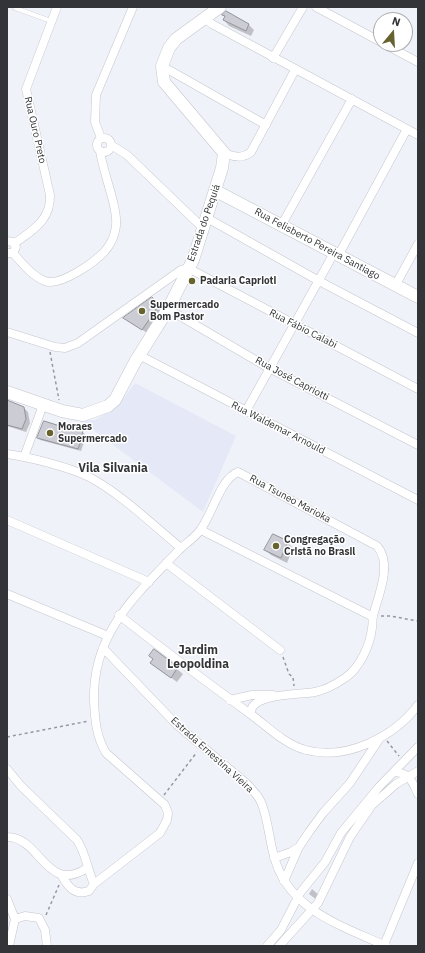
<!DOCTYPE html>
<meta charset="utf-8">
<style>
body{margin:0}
#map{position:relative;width:425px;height:953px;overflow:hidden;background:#f0f2f9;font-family:"IBM Plex Sans",sans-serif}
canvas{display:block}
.frame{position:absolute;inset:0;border:8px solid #333437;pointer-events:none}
.north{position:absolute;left:373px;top:12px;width:40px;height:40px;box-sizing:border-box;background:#fff;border:1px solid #adaeaf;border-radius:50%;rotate:18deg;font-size:11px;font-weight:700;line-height:16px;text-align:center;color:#333437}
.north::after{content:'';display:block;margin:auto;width:14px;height:18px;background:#67632f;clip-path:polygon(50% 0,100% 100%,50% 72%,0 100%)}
</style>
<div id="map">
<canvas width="425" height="953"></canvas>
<div class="frame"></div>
<div class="north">N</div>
</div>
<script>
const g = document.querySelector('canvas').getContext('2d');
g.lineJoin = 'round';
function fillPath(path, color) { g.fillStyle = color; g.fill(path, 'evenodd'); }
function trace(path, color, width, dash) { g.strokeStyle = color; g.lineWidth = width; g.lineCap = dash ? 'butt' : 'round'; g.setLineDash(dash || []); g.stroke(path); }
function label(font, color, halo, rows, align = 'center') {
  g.font = font + ' "IBM Plex Sans",sans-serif'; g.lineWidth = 3; g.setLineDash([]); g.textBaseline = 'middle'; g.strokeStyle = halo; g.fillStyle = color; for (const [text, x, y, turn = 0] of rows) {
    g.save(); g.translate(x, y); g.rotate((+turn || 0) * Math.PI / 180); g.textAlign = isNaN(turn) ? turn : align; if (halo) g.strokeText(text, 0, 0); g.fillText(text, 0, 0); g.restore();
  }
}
fillPath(new Path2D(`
 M135 383 236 436 203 512 80 420H95L119 404Z`), '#e5e8f7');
fillPath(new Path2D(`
 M224 15 248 24 254 30 251 36 229 26 224 20 225 17Z
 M152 298 162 309 147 333 125 318Z
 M7 406 24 408 28 412 30 423 26 432 7 426Z
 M74 432H82L85 434V439L81 451 40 440 38 438Z
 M287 542 293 548 287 563 271 555 265 550Z
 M154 650 183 674 177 682 151 663 154 659Z
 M312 889 319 895 317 900 309 894Z`), '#0003');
const building = new Path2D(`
 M226 11 249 24 246 31 223 20 225 16 222 15Z
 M152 297 159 305 142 330 123 318Z
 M7 400 24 407 26 419 22 429 7 425Z
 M44 421 73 430 74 428 83 431 82 435H83L78 449 37 438Z
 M273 534 288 541 281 558 264 550Z
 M154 649 178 667 171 678 150 663 153 659 149 656Z`);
fillPath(building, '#cbccd4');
trace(building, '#92949b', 1);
const lane = new Path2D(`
 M15 8 51 21`);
const street = new Path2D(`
 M316 7 381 42
 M204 18 212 24 418 135
 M384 44 418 62
 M273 58 303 7
 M162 66 266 125
 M97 145a7 7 0 1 1 14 0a7 7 0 1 1-14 0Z
 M101 138 95 122 96 95 133 7
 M111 145 127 155 204 229
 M224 153C234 157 242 159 251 152L295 70
 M207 218 319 281 418 333
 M281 226 352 99
 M7 241 13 242 16 247 13 253H7
 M15 243C33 230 51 220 50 195L26 89 57 7
 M13 253C22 263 32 276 45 281 60 287 95 262 105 251 111 244 115 235 116 226 118 207 103 173 100 151
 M338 256 407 129
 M395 286 418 244
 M168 309 269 368 418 445
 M7 332 55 347 65 348 78 343 181 270 188 268 418 389
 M139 355 418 500
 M246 411 334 253
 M7 454C29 457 69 467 89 477 120 493 153 525 181 548
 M24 457 43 405
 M7 520 149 582
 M201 530 373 617
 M166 563 280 650
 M7 594 108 636
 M119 615C163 650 208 683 253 716 269 728 286 745 306 750 346 761 394 737 418 705
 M103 648 177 725 246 783C251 788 258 795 261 802 268 818 269 839 274 856 287 909 340 925 386 946
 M230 700 252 695H273
 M7 769 21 786 77 840C86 853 87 869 94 884L160 833 167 820 168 813 165 805 106 753C96 736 95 720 94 701 92 633 136 595 179 550 186 543 196 537 201 529 213 513 220 479 238 472L377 546C393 564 378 596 373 616 372 620 373 624 372 628 370 645 360 668 345 678 336 684 325 690 315 692 301 695 248 693 251 714
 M394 772C410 773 412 781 418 794
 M7 837C41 837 46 895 87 868
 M274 858 291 852 299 847
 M62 876C68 887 75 896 89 891L94 884
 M284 881 299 847 309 832 323 813 350 783 380 738
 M7 899 15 919
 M15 919 25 916 39 918 45 930 47 946
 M384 945 418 863
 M9 946 15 919
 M267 946 281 930 300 893 325 862 341 833 378 788 418 747
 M279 946 318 903 350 837 372 805 396 784 418 771`);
const secondary = new Path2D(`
 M216 191 418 297
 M7 392 62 411 83 415 108 406 115 400 135 362 168 309 193 260 222 168 224 153 164 82 162 66 169 48 176 39 220 7`);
trace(lane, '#c4c6cd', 5);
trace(street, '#c4c6cd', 9);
trace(secondary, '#c4c6cd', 13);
trace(new Path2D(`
 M50 352 59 400
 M381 616H390L418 621
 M283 657 289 674 293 677 294 686
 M7 737 89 721
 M387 741 399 756
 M164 795 197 752
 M46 915 59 885`), '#96989d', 1.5, [3, 3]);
trace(lane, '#fff', 4);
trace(street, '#fff', 8);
trace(secondary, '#fff', 12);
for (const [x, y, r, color] of [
 [192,281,4,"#67632f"],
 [142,311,4,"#67632f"],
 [50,433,4,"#67632f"],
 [276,546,4,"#67632f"]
]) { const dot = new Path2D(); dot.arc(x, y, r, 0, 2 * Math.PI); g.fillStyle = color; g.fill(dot); trace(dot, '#fff', 1.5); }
label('10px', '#333437', '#fff', [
 ["Rua Ouro Preto",35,130,77],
 ["Estrada do Pequiá",204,223,-71],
 ["Rua Felisberto Pereira Santiago",317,244,28],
 ["Rua Fábio Calabi",303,329,27],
 ["Rua José Capriotti",292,379,28],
 ["Rua Waldemar Arnould",278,428,27],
 ["Rua Tsuneo Marioka",290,499,28],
 ["Estrada Ernestina Vieira",212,755,42]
]);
label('bold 10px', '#333437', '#fff', [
 ["Padaria Caprioti",200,281],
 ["Supermercado",150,305],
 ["Bom Pastor",150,317],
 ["Moraes",58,427],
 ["Supermercado",58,439],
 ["Congregação",284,540],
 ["Cristã no Brasil",284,552]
], 'left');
label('bold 12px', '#333437', '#fff', [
 ["Vila Silvania",113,469],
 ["Jardim",198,651],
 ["Leopoldina",198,665]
]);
</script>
